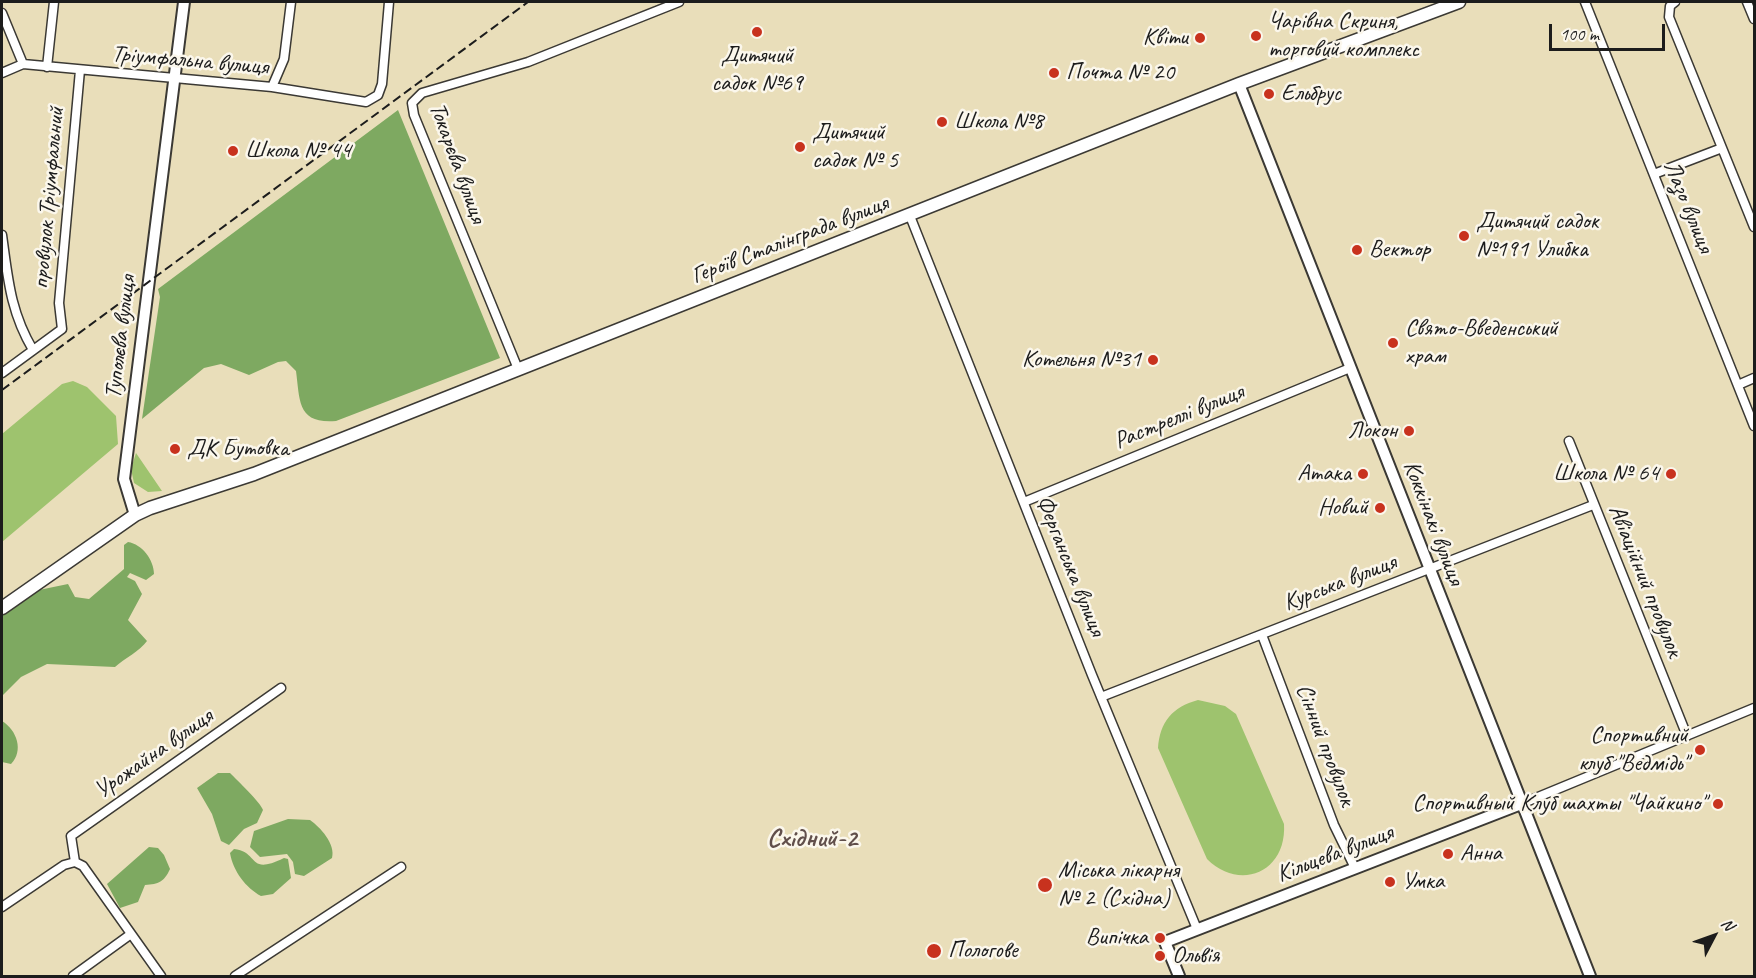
<!DOCTYPE html>
<meta charset="utf-8">
<style>
body{margin:0}
#map{position:relative;width:1756px;height:978px;overflow:hidden;background:#e9deba;font-family:Caveat,sans-serif}
canvas{display:block}
.frame{position:absolute;inset:0;border:3px solid #1c1c1c;pointer-events:none}
.north{position:absolute;left:1684px;top:906px;width:60px;height:60px;-webkit-text-stroke:4px #fbf7ec;paint-order:stroke;rotate:49deg;font-size:16px;font-weight:700;line-height:24px;text-align:center;color:#1c1c1c}
.north::after{content:'';display:block;margin:auto;width:21px;height:27px;background:#1c1c1c;clip-path:polygon(50% 0,100% 100%,50% 72%,0 100%)}
.scale{position:absolute;left:1549px;top:24px;width:116px;height:27px;box-sizing:border-box;border:3px solid #1c1c1c;border-top:0;padding-left:8px;font-size:18px;line-height:21px;white-space:nowrap;color:#1c1c1c;-webkit-text-stroke:4px #fbf7ec;paint-order:stroke}
</style>
<div id="map">
<canvas width="1756" height="978"></canvas>
<div class="frame"></div>
<div class="north">N</div>
<div class="scale">100 m</div>
</div>
<script>
const g = document.querySelector('canvas').getContext('2d');
g.lineJoin = 'round';
function fillPath(path, color) { g.fillStyle = color; g.fill(path, 'evenodd'); }
function trace(path, color, width, dash) { g.strokeStyle = color; g.lineWidth = width; g.lineCap = dash ? 'butt' : 'round'; g.setLineDash(dash || []); g.stroke(path); }
function label(font, color, halo, rows, align = 'center') {
  g.font = font + ' Caveat,sans-serif'; g.lineWidth = 5; g.setLineDash([]); g.textBaseline = 'middle'; g.strokeStyle = halo; g.fillStyle = color; for (const [text, x, y, turn = 0] of rows) {
    g.save(); g.translate(x, y); g.rotate((+turn || 0) * Math.PI / 180); g.textAlign = isNaN(turn) ? turn : align; if (halo) g.strokeText(text, 0, 0); g.fillText(text, 0, 0); g.restore();
  }
}
fillPath(new Path2D(`
 M73 381 87 387 116 416 118 444 2 542V434L62 384Z
 M136 453 162 491 148 492 134 483 131 469Z
 M1198 700 1225 706 1236 714 1284 824C1287 872 1240 892 1207 859L1158 748C1160 722 1172 707 1198 700Z`), '#9ec36e');
fillPath(new Path2D(`
 M398 110 500 358 336 421C297 424 300 401 296 371L286 361 278 362 249 375 221 364 204 368 142 419 160 297 158 289Z
 M128 542C142 544 154 560 154 574L146 580 130 573 127 577 135 581 142 594 128 620 147 641C140 651 125 658 115 667L47 664 21 677 2 696V615L39 590 68 584 75 597 89 599 124 569V545Z
 M2 721C17 730 24 751 11 764L2 762Z
 M218 773H230C237 780 261 803 263 810L257 823 244 829 229 845 221 841 212 814 197 788Z
 M288 819 310 820C320 827 336 844 332 858L304 876 295 874 293 862 287 854 260 857 250 847 254 831Z
 M149 847 158 848 164 855 170 869C164 882 159 884 145 885L138 902 120 908 107 884Z
 M234 849C260 852 247 876 284 858L288 859 291 878 273 894 261 896C246 888 233 871 230 853Z`), '#7ea961');
const minor = new Path2D(`
 M1585 2 1754 426
 M1675 2 1670 6 1669 17 1754 227
 M1747 2 1754 19
 M2 13 23 64
 M47 67 54 2
 M2 73 23 64 272 87 366 102 378 95 382 84 389 2
 M272 87 284 59 291 2
 M1654 174 1722 148
 M910 216 1092 675 1197 929
 M2 235C8 278 10 311 33 350
 M518 369 414 115 412 103 422 93 528 62 679 2
 M2 373 62 329 59 303 80 70
 M1738 385 1754 378
 M1569 441 1687 736
 M1024 502 1350 368
 M1262 635 1334 825 1355 868
 M1101 697 1593 505
 M1521 804 1754 708
 M75 862 71 836 281 688
 M2 907 64 865 75 862 83 866 161 976
 M73 976 131 934
 M235 976 401 867`);
const tertiary = new Path2D(`
 M1239 84 1590 976
 M135 515 124 479 184 2
 M1179 976 1165 942 1521 804`);
const secondary = new Path2D(`
 M2 608 135 515 150 508 254 474 1239 84 1459 2`);
trace(minor, '#3b3934', 11);
trace(tertiary, '#3b3934', 14);
trace(secondary, '#3b3934', 15);
trace(minor, '#fff', 8);
trace(tertiary, '#fff', 10);
trace(secondary, '#fff', 12);
trace(new Path2D(`
 M2 390 528 2`), '#1c1c1c', 2, [9, 4.5]);
for (const [x, y, r, color] of [
 [757,32,6,"#c8321e"],
 [1256,36,6,"#c8321e"],
 [1200,38,6,"#c8321e"],
 [1054,73,6,"#c8321e"],
 [1269,94,6,"#c8321e"],
 [942,122,6,"#c8321e"],
 [800,147,6,"#c8321e"],
 [233,151,6,"#c8321e"],
 [1464,236,6,"#c8321e"],
 [1357,250,6,"#c8321e"],
 [1393,343,6,"#c8321e"],
 [1153,360,6,"#c8321e"],
 [1409,431,6,"#c8321e"],
 [175,449,6,"#c8321e"],
 [1363,474,6,"#c8321e"],
 [1671,474,6,"#c8321e"],
 [1380,508,6,"#c8321e"],
 [1700,750,6,"#c8321e"],
 [1718,804,6,"#c8321e"],
 [1448,854,6,"#c8321e"],
 [1390,882,6,"#c8321e"],
 [1045,885,8,"#c8321e"],
 [1160,938,6,"#c8321e"],
 [934,951,8,"#c8321e"],
 [1160,956,6,"#c8321e"]
]) { const dot = new Path2D(); dot.arc(x, y, r, 0, 2 * Math.PI); g.fillStyle = color; g.fill(dot); trace(dot, '#fbf7ec', 2); }
label('24px', '#1c1c1c', '#fbf7ec', [
 ["Чарівна Скриня,",1268,22],
 ["торговий комплекс",1268,50],
 ["Квіти",1188,38,"right"],
 ["Дитячий",757,56,"center"],
 ["садок №69",757,84,"center"],
 ["Почта № 20",1066,73],
 ["Ельбрус",1281,94],
 ["Школа №8",954,122],
 ["Дитячий",812,133],
 ["садок № 5",812,161],
 ["Школа № 44",245,151],
 ["Дитячий садок",1476,222],
 ["№191 Улибка",1476,250],
 ["Вектор",1369,250],
 ["Свято-Введенський",1405,329],
 ["храм",1405,357],
 ["Котельня №31",1141,360,"right"],
 ["Локон",1397,431,"right"],
 ["ДК Бутовка",187,449],
 ["Атака",1351,474,"right"],
 ["Школа № 64",1659,474,"right"],
 ["Новий",1368,508,"right"],
 ["Спортивний",1688,736,"right"],
 ["клуб \"Ведмідь\"",1688,764,"right"],
 ["Спортивный Клуб шахты \"Чайкино\"",1706,804,"right"],
 ["Анна",1460,854],
 ["Міська лікарня",1058,871],
 ["№ 2 (Східна)",1058,899],
 ["Умка",1402,882],
 ["Випічка",1148,938,"right"],
 ["Пологове",948,951],
 ["Ольвія",1172,956]
], 'left');
label('24px', '#1c1c1c', '#fbf7ec', [
 ["Тріумфальна вулиця",190,61,5],
 ["Токарєва вулиця",457,163,70],
 ["провулок Тріумфальний",49,198,-85],
 ["Лазо вулиця",1688,207,68],
 ["Героїв Сталінграда вулиця",790,240,-21],
 ["Туполєва вулиця",121,337,-83],
 ["Растреллі вулиця",1179,417,-22],
 ["Коккінакі вулиця",1433,523,69],
 ["Ферганська вулиця",1070,566,68],
 ["Авіаційний провулок",1645,581,68],
 ["Курська вулиця",1340,583,-21],
 ["Сінний провулок",1325,745,69],
 ["Урожайна вулиця",154,754,-35],
 ["Кільцева вулиця",1335,854,-21]
]);
label('bold 26px', '#614f4b', '#fbf7ec', [
 ["Східний-2",812,839]
]);
</script>
